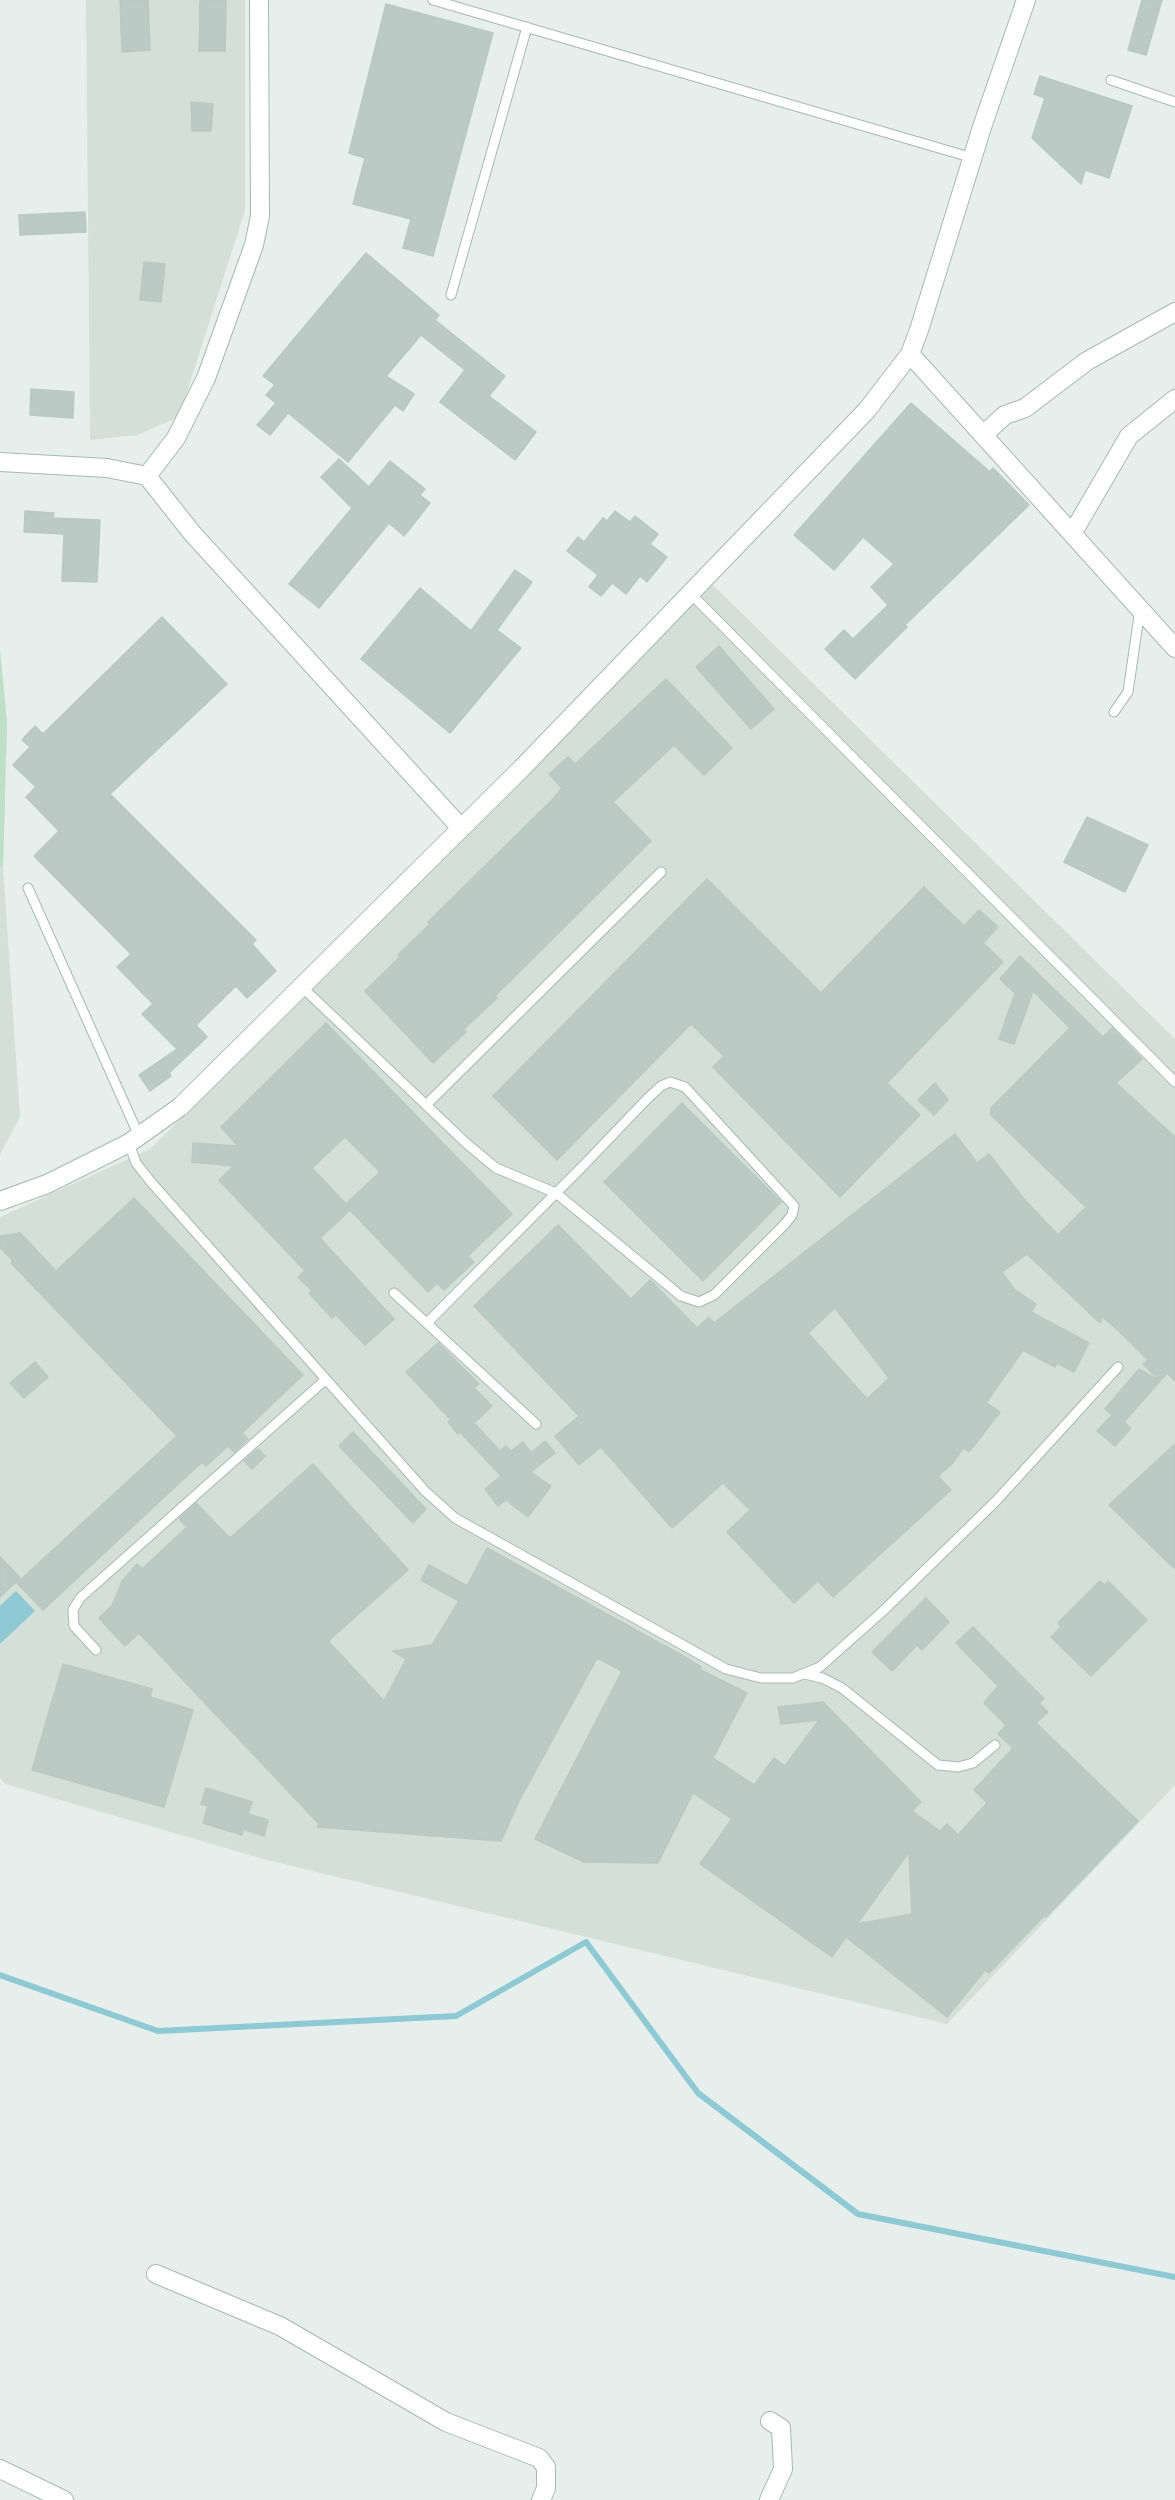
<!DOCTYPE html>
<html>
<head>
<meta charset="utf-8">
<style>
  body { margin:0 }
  canvas { display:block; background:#e6efeb }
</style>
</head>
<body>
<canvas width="1175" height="2500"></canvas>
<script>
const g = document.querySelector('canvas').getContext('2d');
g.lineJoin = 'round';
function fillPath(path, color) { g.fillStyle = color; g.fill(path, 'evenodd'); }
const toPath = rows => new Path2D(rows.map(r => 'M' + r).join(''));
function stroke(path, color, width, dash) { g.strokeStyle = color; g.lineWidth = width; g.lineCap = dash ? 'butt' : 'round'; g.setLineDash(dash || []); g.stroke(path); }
fillPath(toPath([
  [86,0,245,0,245,210,179,417,137,435,90,440],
  [712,584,1175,1039,1175,1785,947,2024,267,1860,5,1784,0,1778,0,1217,150,1149,348,955],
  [0,650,7,723,3,866,20,1117,0,1154]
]), '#d4dfda');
fillPath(toPath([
  [0,650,7,723,3,866,0,866]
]), '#bfe0c8');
fillPath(toPath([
  [16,1591,35,1611,0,1644,0,1606]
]), '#8ec9d4');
stroke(toPath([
  [0,1975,158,2031,456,2016,586,1942,698,2093,858,2214,1175,2277]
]), '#8ec9d4', 6);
const building = toPath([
  [120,0,148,0,150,50,122,52,120,0],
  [204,0,226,0,225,51,199,51,200,1,204,0],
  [1142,0,1162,0,1146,55,1128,50,1142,0],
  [386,4,493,33,433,256,403,248,411,219,353,204,365,158,349,153,386,4],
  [1040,76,1132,106,1109,178,1085,170,1081,184,1032,138,1045,98,1034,94,1040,76],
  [191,102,213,104,211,131,192,131,191,102],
  [85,212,86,232,20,235,19,215,85,212],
  [366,253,439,315,435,320,505,376,489,396,536,432,515,460,440,402,465,370,421,335,386,376,414,394,403,411,395,405,348,462,288,413,270,435,257,425,276,403,266,395,275,385,263,376,366,253],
  [144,262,165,264,161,302,140,300,144,262],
  [31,389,74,392,73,418,30,415,31,389],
  [911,403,990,472,993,468,1029,505,905,625,907,627,855,679,825,649,844,630,853,639,888,605,871,587,894,564,863,537,834,570,794,535,911,403],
  [339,459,369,487,390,461,425,489,420,495,430,503,404,536,389,523,319,608,289,584,352,508,321,477,339,459],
  [25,511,54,513,53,518,100,520,97,582,62,581,64,534,24,532,25,511],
  [615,511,630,522,635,516,658,534,650,544,667,557,647,582,640,576,626,594,612,583,601,596,589,587,598,575,567,551,578,537,584,542,603,518,607,521,615,511],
  [515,570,532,582,497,630,521,648,450,733,361,659,420,588,471,631,515,570],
  [162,617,227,684,110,794,256,940,252,944,276,971,247,998,236,986,196,1025,207,1037,169,1073,171,1076,150,1091,139,1075,177,1049,142,1014,153,1004,117,967,131,954,34,856,59,831,26,797,36,787,13,765,30,747,22,740,35,726,43,734,162,617],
  [719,646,774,709,751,729,696,667,719,646],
  [666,679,732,748,704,775,674,745,613,802,651,841,495,996,497,998,464,1029,466,1032,433,1063,365,991,400,957,398,955,430,924,428,922,553,799,562,788,549,774,568,757,575,764,666,679],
  [1087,817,1148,845,1125,892,1064,862,1087,817],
  [707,879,821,993,924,887,964,926,979,910,998,927,983,943,1003,962,887,1083,920,1115,840,1197,713,1067,724,1056,691,1024,557,1160,493,1096,707,879],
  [1020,956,1103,1037,1112,1028,1142,1059,1116,1083,1175,1137,1175,1381,1167,1373,1124,1422,1131,1428,1115,1446,1097,1431,1112,1415,1105,1409,1139,1369,1160,1381,1143,1364,1148,1360,1124,1336,1103,1317,1100,1323,1027,1254,1002,1272,1014,1289,1036,1304,1031,1312,1089,1343,1074,1372,1057,1363,1055,1367,1023,1350,986,1403,1000,1412,969,1452,963,1448,952,1464,938,1476,951,1490,833,1597,818,1581,794,1603,727,1532,750,1510,723,1483,672,1528,601,1447,579,1465,555,1436,579,1416,474,1306,558,1225,631,1299,650,1280,697,1328,709,1317,714,1323,955,1134,977,1163,989,1154,1024,1199,1058,1235,1086,1207,991,1115,991,1108,1070,1028,1033,991,1014,1044,999,1039,1015,993,1000,979,1020,956],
  [835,1308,889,1378,867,1399,808,1333,835,1308],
  [326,1023,512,1214,468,1256,474,1262,444,1290,437,1283,428,1292,350,1210,320,1238,394,1319,365,1345,336,1315,332,1318,309,1293,312,1291,298,1277,305,1271,219,1180,234,1166,192,1162,193,1143,238,1146,221,1127,326,1023],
  [345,1137,380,1172,346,1204,312,1168,345,1137],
  [935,1083,948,1100,934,1115,918,1100,935,1083],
  [682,1103,781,1202,703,1281,604,1182,682,1103],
  [134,1198,303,1375,242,1433,248,1439,234,1452,228,1446,206,1466,202,1462,43,1610,17,1583,177,1436,11,1263,13,1261,0,1247,0,1236,20,1233,56,1271,134,1198],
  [438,1343,479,1384,474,1388,492,1406,474,1423,500,1451,506,1446,511,1451,523,1442,531,1453,545,1441,555,1453,531,1472,551,1486,528,1517,506,1500,498,1506,485,1489,501,1476,460,1432,458,1434,448,1422,451,1420,406,1372,438,1343],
  [35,1362,48,1377,24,1398,10,1383,35,1362],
  [353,1432,426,1509,413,1523,339,1446,353,1432],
  [1175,1444,1175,1569,1109,1505,1175,1444],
  [258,1449,265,1456,252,1469,244,1461,258,1449],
  [313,1464,408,1570,328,1641,384,1701,406,1659,393,1651,432,1645,459,1601,421,1580,429,1565,467,1586,487,1548,685,1657,701,1667,699,1669,747,1693,713,1758,754,1785,774,1758,785,1766,819,1720,781,1724,778,1707,823,1702,921,1802,912,1811,940,1831,947,1824,958,1835,987,1803,974,1790,1013,1748,998,1734,1006,1725,984,1703,998,1686,956,1643,973,1627,1044,1699,1039,1703,1048,1712,1036,1723,1138,1821,1046,1917,1044,1916,989,1973,985,1970,947,2017,846,1937,832,1957,700,1864,732,1819,693,1793,658,1863,584,1862,535,1839,622,1671,597,1658,519,1801,501,1841,317,1827,319,1824,139,1633,125,1646,99,1618,112,1606,122,1581,137,1564,142,1569,187,1527,179,1519,196,1503,230,1538,313,1464],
  [909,1852,912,1914,857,1924,909,1852],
  [0,1557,20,1578,0,1597,0,1557],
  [1100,1581,1105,1585,1108,1581,1147,1620,1091,1676,1051,1637,1061,1627,1058,1623,1100,1581],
  [926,1598,949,1622,922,1650,917,1645,892,1671,872,1652,926,1598],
  [63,1664,152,1689,150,1697,193,1710,164,1807,32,1770,63,1664],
  [206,1788,252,1802,248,1814,268,1820,264,1836,243,1829,242,1835,203,1823,208,1806,201,1804,206,1788]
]);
fillPath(building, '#bbcac4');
stroke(building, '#b8c9c2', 1.5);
const lane = toPath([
  [433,0,973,158],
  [1111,80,1175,102],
  [451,295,527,27],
  [690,593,1175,1082],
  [1114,712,1128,692,1140,609],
  [28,888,139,1136],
  [301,986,466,1143,496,1168,556,1193,681,1296,699,1302,714,1295,785,1224,792,1215,794,1206,685,1087,670,1082,661,1086,647,1099,581,1168,556,1193,427,1323],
  [426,1105,661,872],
  [129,1143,136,1163,151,1182,425,1491,455,1518,726,1669,761,1678,793,1678,820,1667,883,1611,996,1501,1118,1367],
  [394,1293,536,1424],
  [96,1650,74,1626,73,1610,80,1598,325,1380],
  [805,1674,822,1678,842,1688,938,1765,958,1767,973,1763,995,1745]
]);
const street = toPath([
  [910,354,1175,648],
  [983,435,1005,415,1025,408,1087,361,1175,312],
  [0,462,107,468,147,476,176,438,206,378,254,245,260,216,259,0],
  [147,476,192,533,461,828],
  [1072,534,1129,436,1175,399],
  [0,1201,47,1184,129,1143,180,1107,522,768,867,410,910,354,919,330,982,127,1026,0],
  [156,2274,280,2326,446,2422,539,2458,546,2467,546,2488,541,2500],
  [0,2469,64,2500],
  [769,2500,783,2469,781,2428,770,2421]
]);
stroke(lane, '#a8b8b2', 11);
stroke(street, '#a8b8b2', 20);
stroke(lane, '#fff', 9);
stroke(street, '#fff', 18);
</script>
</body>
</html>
